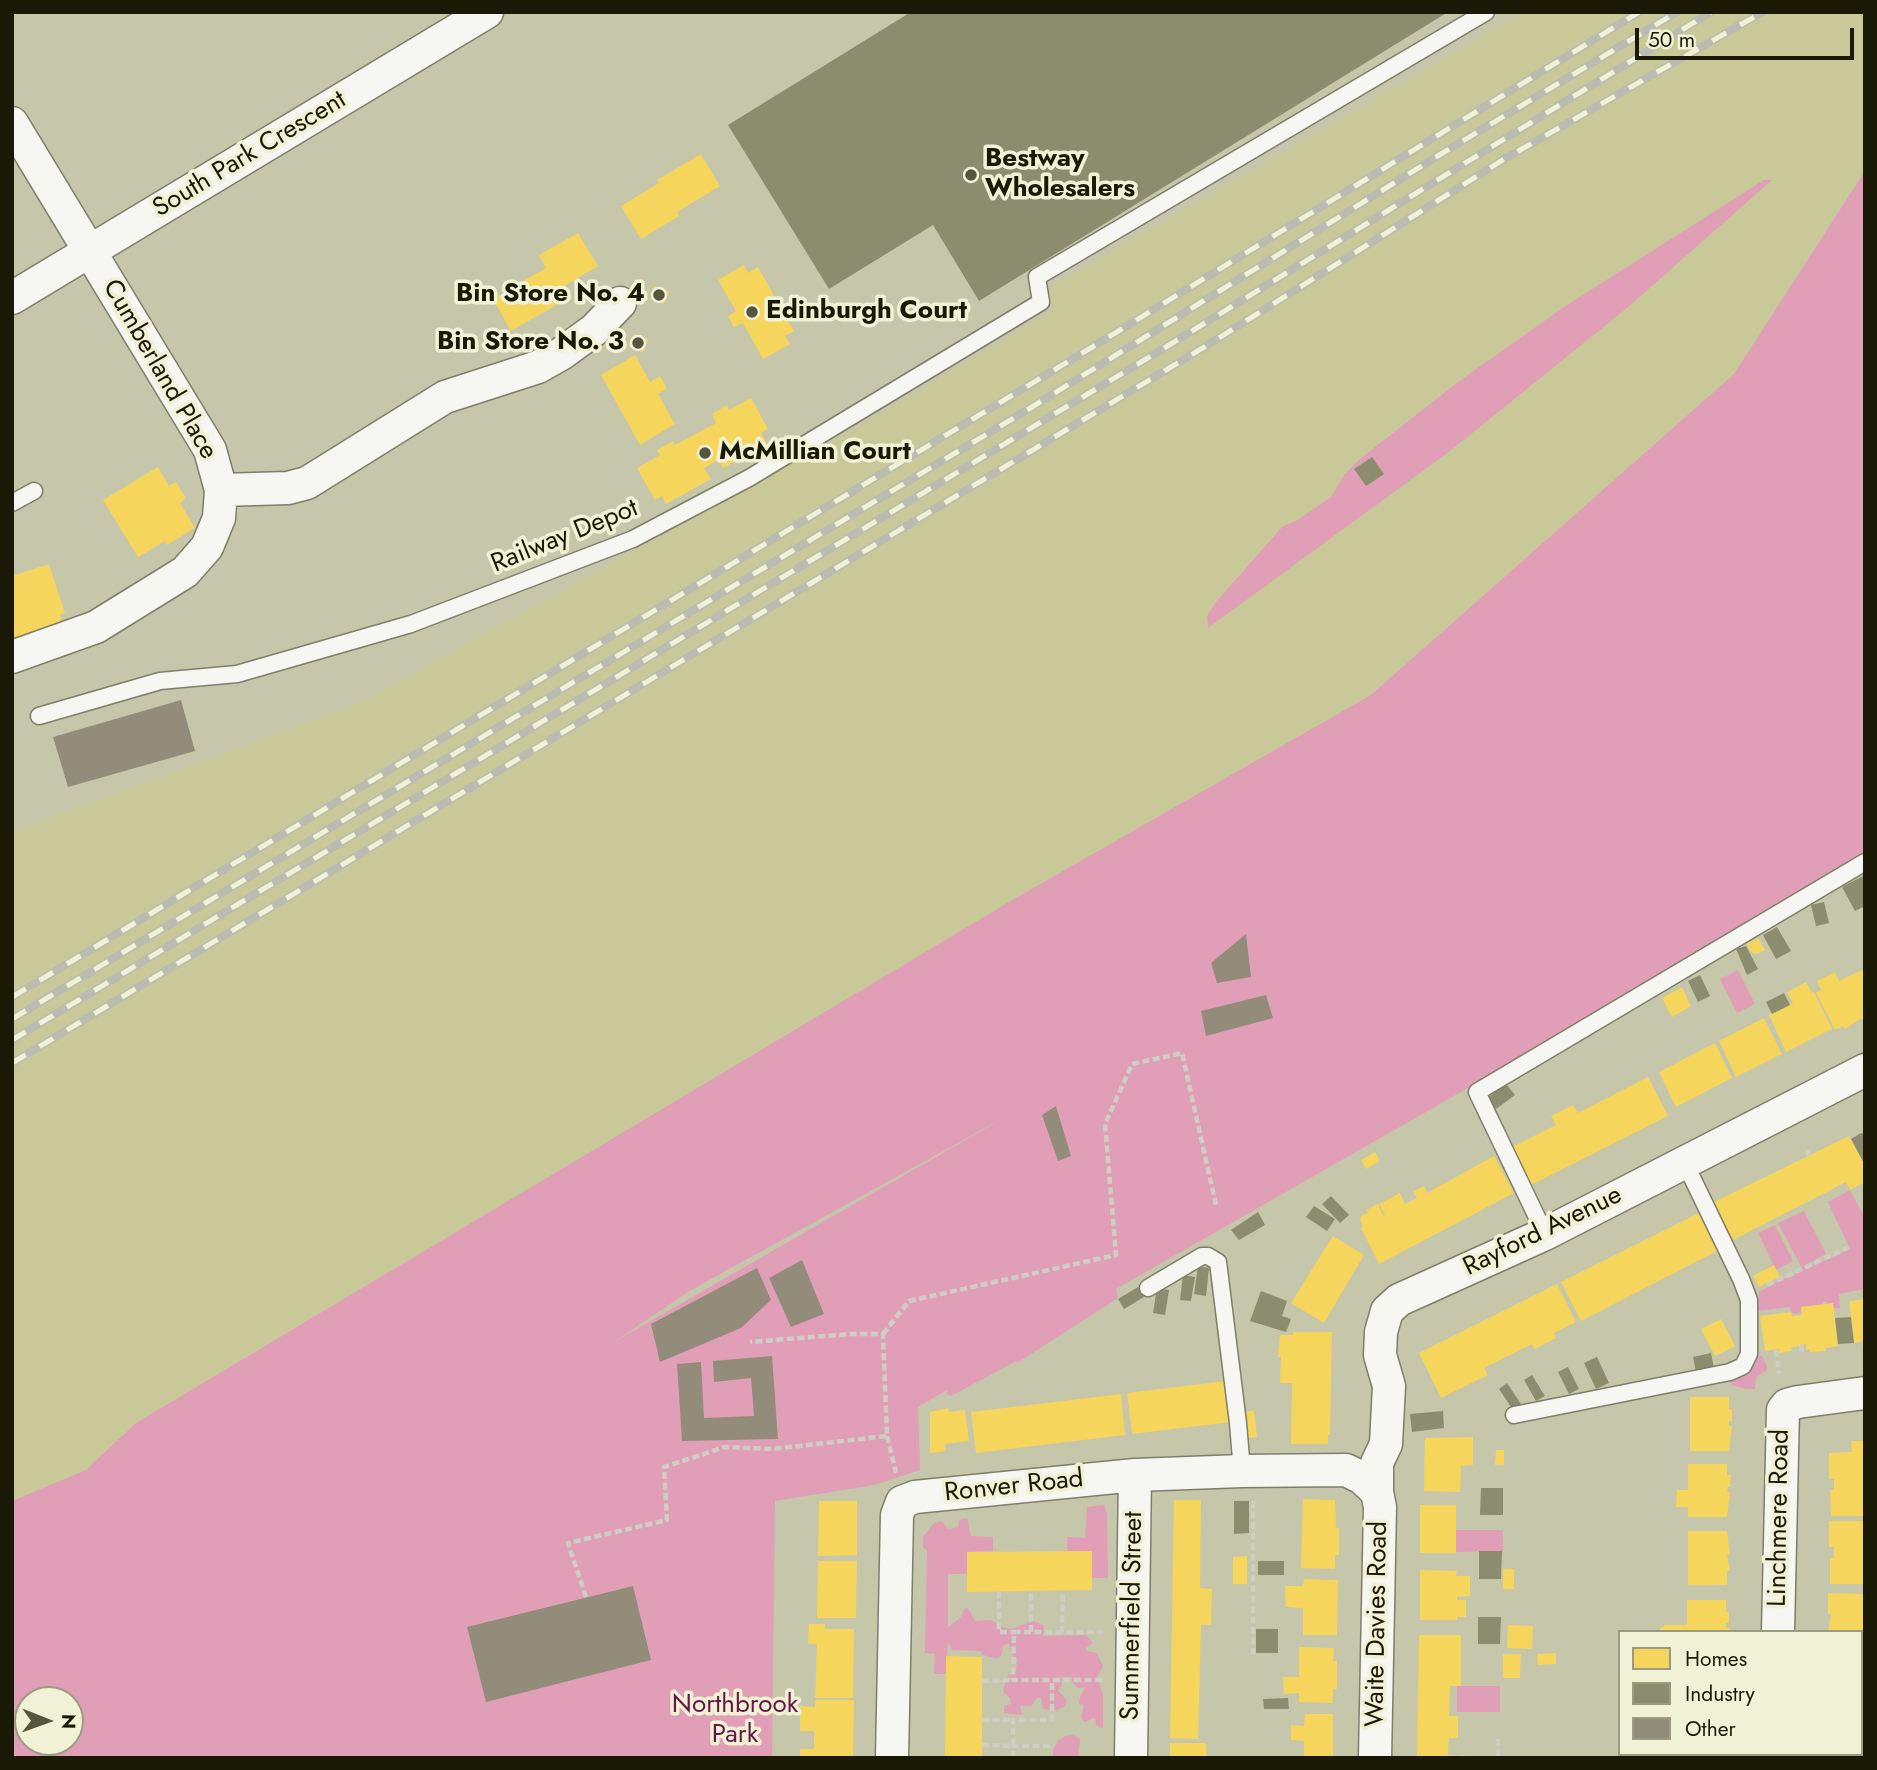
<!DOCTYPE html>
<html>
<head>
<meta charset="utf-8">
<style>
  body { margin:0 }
  #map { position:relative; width:1877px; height:1770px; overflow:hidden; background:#c6c6aa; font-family:Jost,sans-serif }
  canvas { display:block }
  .frame { position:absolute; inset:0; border:14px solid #1a1905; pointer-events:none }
  .legend { position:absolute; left:1618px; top:1630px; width:245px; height:126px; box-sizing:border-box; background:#f1f1d6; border:2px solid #9b9b82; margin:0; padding:9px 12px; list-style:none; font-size:21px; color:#1a1905 }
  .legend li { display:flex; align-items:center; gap:14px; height:35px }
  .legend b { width:35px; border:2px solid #9b9b82 }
  .north { position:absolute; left:14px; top:1686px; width:70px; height:70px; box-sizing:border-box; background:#f1f1d6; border:2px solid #9b9b82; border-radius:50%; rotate:91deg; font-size:19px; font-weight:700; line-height:28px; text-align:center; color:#1a1905 }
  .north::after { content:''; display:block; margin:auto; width:24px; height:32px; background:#56563f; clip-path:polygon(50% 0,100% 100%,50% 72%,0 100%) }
  .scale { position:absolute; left:1635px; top:28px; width:219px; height:32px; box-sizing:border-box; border:4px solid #1a1905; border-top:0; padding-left:9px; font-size:21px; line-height:24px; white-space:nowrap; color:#1a1905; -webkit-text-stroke:5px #f1f1d6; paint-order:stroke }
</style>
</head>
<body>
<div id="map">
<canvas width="1877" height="1770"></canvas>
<div class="frame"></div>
<ul class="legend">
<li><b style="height:19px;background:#f6d55c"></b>Homes</li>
<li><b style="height:19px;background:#8c8c6e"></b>Industry</li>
<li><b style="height:19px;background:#948c7b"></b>Other</li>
</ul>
<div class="north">N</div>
<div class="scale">50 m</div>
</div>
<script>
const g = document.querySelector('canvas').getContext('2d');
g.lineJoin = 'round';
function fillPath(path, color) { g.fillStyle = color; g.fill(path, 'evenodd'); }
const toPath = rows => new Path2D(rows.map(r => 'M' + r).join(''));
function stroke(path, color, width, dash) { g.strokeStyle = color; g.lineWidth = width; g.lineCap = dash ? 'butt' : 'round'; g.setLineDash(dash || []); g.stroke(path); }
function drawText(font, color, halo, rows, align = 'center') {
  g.font = font + ' Jost,sans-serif'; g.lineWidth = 7; g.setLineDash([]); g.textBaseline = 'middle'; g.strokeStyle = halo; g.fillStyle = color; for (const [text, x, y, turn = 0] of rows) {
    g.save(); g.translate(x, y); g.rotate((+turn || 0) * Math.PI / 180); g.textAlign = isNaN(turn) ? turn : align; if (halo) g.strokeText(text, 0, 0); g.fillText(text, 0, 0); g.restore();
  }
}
fillPath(toPath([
  [1518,12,1865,12,1865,171,1734,374,1371,695,1009,902,136,1423,86,1470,12,1501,12,832,360,703,876,417,1054,309,1050,288,1505,24]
]), '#c8c899');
fillPath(toPath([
  [1865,171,1865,854,1538,1048,1116,1289,1118,1298,1017,1363,1016,1361,951,1396,947,1394,947,1390,918,1407,920,1470,874,1485,775,1501,772,1758,12,1758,12,1501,86,1470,136,1423,1009,902,1371,695,1734,374],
  [1009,1115,614,1342,691,1290],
  [28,1700,70,1700,70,1742,28,1742],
  [1764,180,1772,180,1627,308,1450,451,1208,628,1207,616,1216,602,1283,526,1296,521,1331,497,1344,475,1360,459,1458,382,1567,305],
  [1738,970,1755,1004,1737,1013,1720,979],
  [1850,1190,1865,1218,1865,1289,1839,1294,1840,1308,1834,1308,1833,1304,1827,1304,1827,1302,1823,1302,1823,1305,1802,1307,1800,1312,1797,1314,1792,1313,1789,1307,1758,1311,1759,1292,1780,1280,1794,1276,1801,1266,1778,1223,1804,1211,1826,1254,1807,1264,1811,1267,1817,1262,1824,1261,1850,1249,1828,1202],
  [1775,1225,1793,1261,1776,1270,1758,1233],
  [1757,1355,1762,1356,1767,1366,1767,1370,1756,1377,1755,1389,1746,1389,1731,1385,1730,1379,1738,1377,1740,1374,1748,1375,1752,1369,1749,1361,1756,1358],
  [1104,1505,1107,1514,1108,1578,1092,1578,1092,1551,1067,1551,1067,1537,1085,1538,1087,1507],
  [967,1518,971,1536,993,1537,993,1551,967,1552,967,1574,948,1574,948,1627,961,1617,964,1609,968,1608,975,1621,991,1620,1005,1628,1012,1629,1033,1621,1044,1625,1043,1636,1086,1635,1093,1643,1086,1648,1086,1651,1097,1653,1103,1666,1097,1677,1103,1694,1103,1729,1096,1725,1095,1718,1084,1722,1081,1717,1084,1705,1079,1704,1079,1700,1085,1687,1078,1688,1073,1683,1072,1677,1061,1677,1062,1685,1058,1690,1067,1701,1065,1706,1059,1709,1054,1711,1043,1709,1041,1698,1038,1697,1031,1706,1020,1706,1022,1715,1004,1713,1004,1706,1011,1704,1010,1698,1004,1693,1003,1689,1008,1675,1016,1672,1017,1658,1013,1657,1009,1643,1003,1646,1002,1654,999,1658,995,1658,983,1655,980,1651,952,1650,948,1642,946,1674,934,1674,935,1654,925,1653,927,1551,923,1547,923,1537,934,1523,942,1521,948,1529,958,1527,959,1520],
  [1456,1530,1503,1530,1503,1551,1456,1552],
  [1457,1686,1500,1686,1500,1712,1457,1712],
  [1073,1735,1080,1739,1078,1758,1053,1758,1053,1749,1058,1741,1065,1736]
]), '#e09fb7');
fillPath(toPath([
  [701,154,720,186,677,212,679,216,641,239,621,206,659,183,657,180],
  [578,233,598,266,559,289,565,300,511,331,493,299,546,268,539,255],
  [744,265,748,273,758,267,774,295,763,301,770,313,779,307,794,331,785,336,790,344,763,359,743,323,734,327,728,316,736,311,718,280],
  [654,286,669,291,664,304,650,299],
  [634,334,648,339,643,352,629,347],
  [635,355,650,382,660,376,667,389,658,394,675,424,640,445,601,375],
  [751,398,768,429,761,433,767,444,723,468,718,460,704,468,711,479,666,504,662,496,655,500,637,468,660,455,657,450,673,441,675,445,716,423,712,414,727,405,729,410],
  [158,467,169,486,176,482,186,498,180,503,195,528,167,545,165,541,138,557,103,500],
  [49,564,65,613,60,615,63,625,12,641,12,576],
  [1758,938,1765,950,1758,954,1751,952,1746,944],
  [1864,969,1865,1023,1862,1018,1845,1029,1843,1026,1835,1030,1816,993,1821,990,1817,981,1835,972,1839,981],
  [1806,982,1812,993,1814,992,1832,1029,1786,1052,1769,1015,1793,1003,1787,992],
  [1682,987,1691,1006,1672,1017,1662,998],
  [1764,1018,1782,1054,1736,1077,1719,1041],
  [1715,1043,1732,1078,1676,1107,1659,1072],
  [1648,1077,1668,1116,1531,1185,1512,1147,1556,1125,1551,1116,1573,1105,1578,1113],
  [1849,1136,1865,1165,1865,1182,1850,1190,1846,1182,1733,1240,1714,1202],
  [1375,1152,1380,1161,1366,1169,1361,1160],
  [1494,1156,1514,1193,1379,1264,1361,1228,1363,1227,1360,1220,1361,1216,1368,1213,1366,1210,1378,1204,1383,1216,1385,1215,1379,1204,1400,1193,1405,1204,1417,1198,1413,1192,1424,1186,1427,1193],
  [1699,1213,1717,1251,1581,1321,1561,1282],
  [1333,1236,1364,1255,1324,1323,1291,1303],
  [1774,1265,1780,1277,1759,1287,1753,1276],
  [1557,1284,1576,1322,1554,1333,1556,1338,1535,1349,1532,1344,1484,1368,1488,1375,1441,1398,1419,1353],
  [1865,1299,1865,1341,1854,1343,1849,1301],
  [1833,1303,1838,1346,1825,1348,1826,1351,1810,1352,1810,1349,1806,1350,1806,1344,1791,1348,1792,1351,1779,1353,1779,1349,1765,1351,1760,1316,1791,1312,1792,1316,1802,1315,1801,1307],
  [1721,1319,1735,1346,1715,1356,1701,1329],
  [1293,1332,1332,1332,1330,1435,1328,1435,1328,1444,1291,1444,1292,1383,1280,1383,1281,1357,1278,1357,1280,1335,1293,1335],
  [1226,1381,1231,1422,1132,1434,1127,1393],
  [1121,1394,1125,1435,976,1453,971,1412],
  [1690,1397,1729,1397,1729,1409,1732,1409,1732,1421,1729,1421,1729,1426,1732,1426,1729,1451,1690,1451],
  [948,1408,949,1412,965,1410,969,1441,945,1444,946,1451,930,1453,930,1412],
  [1254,1410,1257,1437,1248,1438,1245,1412],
  [1473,1437,1473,1465,1461,1466,1460,1492,1424,1491,1425,1438],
  [1851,1441,1865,1441,1865,1516,1831,1516,1830,1490,1834,1490,1834,1479,1829,1479,1829,1453,1852,1452],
  [1496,1450,1504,1450,1504,1465,1495,1465],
  [1688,1464,1727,1464,1727,1475,1731,1475,1730,1487,1728,1487,1727,1492,1730,1492,1727,1517,1688,1517,1688,1507,1676,1507,1677,1490,1688,1490],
  [1303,1499,1335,1500,1336,1528,1339,1528,1339,1555,1335,1555,1335,1569,1301,1568],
  [1174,1500,1201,1500,1200,1588,1212,1589,1211,1625,1201,1625,1198,1739,1170,1738],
  [819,1501,857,1501,857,1555,818,1556],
  [1420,1505,1456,1505,1456,1553,1420,1553],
  [1829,1521,1865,1521,1865,1584,1830,1584,1830,1558,1834,1558,1834,1547,1829,1547],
  [1688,1531,1727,1531,1730,1555,1727,1554,1730,1571,1727,1571,1727,1585,1688,1585],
  [1092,1551,1092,1590,967,1592,967,1552],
  [1247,1556,1247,1584,1233,1584,1233,1557],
  [818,1561,857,1561,856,1618,817,1618],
  [1503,1569,1514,1569,1514,1589,1503,1589],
  [1420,1570,1457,1571,1456,1576,1470,1576,1470,1596,1457,1597,1457,1600,1466,1600,1466,1617,1457,1617,1457,1620,1420,1620],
  [1304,1579,1338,1580,1337,1635,1303,1635,1303,1608,1286,1607,1285,1586,1303,1586],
  [1828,1593,1865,1594,1865,1646,1861,1646,1861,1632,1828,1632,1831,1614,1828,1614],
  [1687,1600,1726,1600,1726,1612,1729,1612,1729,1623,1726,1623,1726,1628,1729,1628,1729,1632,1660,1632,1660,1628,1666,1625,1687,1625],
  [809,1624,825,1624,825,1629,854,1629,853,1698,815,1698,817,1644,808,1644],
  [1508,1625,1533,1626,1532,1649,1507,1648],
  [1419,1635,1461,1635,1461,1686,1450,1686,1449,1716,1458,1716,1458,1738,1449,1738,1448,1758,1417,1758],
  [1299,1647,1334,1648,1333,1661,1337,1661,1337,1689,1333,1689,1333,1703,1299,1702,1299,1693,1284,1694,1283,1677,1299,1677],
  [1861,1652,1865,1652,1865,1715,1861,1715],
  [1556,1653,1556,1664,1538,1665,1537,1654],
  [1503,1654,1521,1654,1520,1678,1503,1678],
  [946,1656,982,1657,982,1758,945,1758],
  [815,1700,854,1700,853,1758,800,1758,800,1749,814,1749,814,1731,800,1731,800,1706,815,1707],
  [1305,1714,1333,1714,1333,1758,1304,1758,1304,1741,1291,1740,1291,1725,1304,1726],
  [1861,1720,1865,1720,1865,1758,1837,1758,1836,1754,1861,1754],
  [1170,1743,1206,1743,1207,1758,1170,1758],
  [1678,1754,1720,1754,1720,1758,1678,1758]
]), '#f6d55c');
fillPath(toPath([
  [911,12,1448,12,979,301,933,225,829,289,728,125],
  [1372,457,1384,474,1366,486,1354,469],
  [1865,875,1865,906,1855,911,1842,887],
  [1824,902,1829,923,1816,926,1811,905],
  [1777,927,1791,951,1776,959,1763,935],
  [1746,946,1758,969,1747,975,1736,949],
  [1700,975,1710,996,1698,1002,1688,981],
  [1784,993,1790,1005,1772,1014,1766,1002],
  [1506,1084,1515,1095,1496,1109,1487,1098],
  [1861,1133,1865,1134,1865,1165,1851,1139],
  [1331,1196,1349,1215,1340,1223,1322,1204],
  [1314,1206,1335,1219,1327,1231,1306,1217],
  [1258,1212,1265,1225,1239,1240,1231,1230],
  [1198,1266,1209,1268,1206,1296,1194,1294],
  [1183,1275,1195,1277,1191,1301,1180,1300],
  [1138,1287,1144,1297,1124,1309,1118,1299],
  [1157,1288,1169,1290,1165,1315,1153,1313],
  [1261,1291,1287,1301,1282,1316,1291,1319,1286,1332,1250,1321],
  [1851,1317,1854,1343,1838,1344,1835,1318],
  [1711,1353,1714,1368,1696,1372,1693,1357],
  [1597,1357,1609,1383,1596,1389,1584,1363],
  [1568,1367,1579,1389,1569,1394,1558,1372],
  [1532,1375,1545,1396,1536,1401,1524,1380],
  [1507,1383,1521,1404,1513,1410,1499,1389],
  [1443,1411,1444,1428,1412,1432,1410,1414],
  [1481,1488,1503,1488,1503,1515,1480,1515],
  [1234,1501,1249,1501,1249,1533,1234,1534],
  [1479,1551,1502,1551,1501,1579,1479,1579],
  [1258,1561,1284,1561,1284,1575,1258,1575],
  [1478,1617,1501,1617,1500,1644,1478,1644],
  [1256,1629,1278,1629,1278,1653,1256,1653],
  [1288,1698,1289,1709,1264,1709,1263,1699]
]), '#8c8c6e');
fillPath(toPath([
  [181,700,195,751,68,787,53,737],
  [1246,934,1251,977,1217,983,1211,963],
  [1266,995,1273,1018,1206,1036,1201,1011],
  [1056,1106,1071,1156,1058,1161,1042,1115],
  [802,1260,824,1314,791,1327,769,1278],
  [757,1268,771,1300,741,1328,660,1362,651,1324],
  [772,1356,778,1439,682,1441,677,1364,701,1362,704,1418,754,1416,751,1378,714,1382,713,1361],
  [633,1586,651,1660,486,1702,467,1627]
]), '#948c7b');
const service = toPath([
  [12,503,34,491],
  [39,716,160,681,237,674,411,624,633,539,749,478,1041,302,1037,277,1486,12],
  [1545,1234,1477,1092,1865,862],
  [1148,1288,1202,1256,1208,1256,1218,1262,1238,1423,1242,1471],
  [1514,1415,1730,1372,1743,1366,1749,1354,1749,1300,1741,1279,1684,1161]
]);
const minor = toPath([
  [12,123,210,450,221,490,219,518,207,547,185,572,96,627,12,657],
  [12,298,487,12],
  [221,490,288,488,307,483,445,397,538,367,561,354,594,330,620,303],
  [1778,1632,1783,1410,1787,1405,1798,1402,1865,1393],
  [892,1758,897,1515,902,1502,915,1497,1135,1475,1242,1471,1346,1470,1362,1478,1377,1492],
  [1131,1758,1135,1475],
  [1375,1758,1380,1507,1377,1492,1377,1463,1386,1444,1389,1386,1380,1355,1381,1332,1387,1311,1399,1300,1545,1234,1865,1070],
  [1776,1758,1776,1754]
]);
stroke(service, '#7f7e69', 19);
stroke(minor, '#7f7e69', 35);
stroke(toPath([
  [1808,1150,1808,1156],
  [1767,1285,1847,1248],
  [883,1334,909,1301,1116,1255,1105,1124,1132,1064,1182,1053,1216,1205],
  [1863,1341,1865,1347],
  [1801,1345,1802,1352],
  [1776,1350,1779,1374],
  [887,1436,896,1473],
  [1253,1501,1253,1657],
  [999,1591,999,1632,1014,1632],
  [586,1597,568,1543,667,1520,664,1467,725,1447,773,1449,887,1436,883,1334,851,1334,750,1342],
  [1031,1632,1031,1591],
  [1062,1633,1063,1591],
  [1102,1680,1013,1680,1014,1632,1103,1632],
  [982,1681,1013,1680],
  [982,1720,1013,1720],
  [1498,1739,1498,1758],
  [982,1745,1013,1746,1013,1720,1052,1720,1052,1680],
  [1448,1757,1478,1758],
  [1013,1758,1013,1746,1051,1746]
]), '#cecec5', 4.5, [7, 3.5]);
stroke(service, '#f6f6f2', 16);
stroke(minor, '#f6f6f2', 32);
const rail = toPath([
  [12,997,1094,346,1639,12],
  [12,1019,1032,407,1441,154,1677,12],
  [12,1040,1161,350,1711,12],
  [12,1063,1206,346,1506,158,1763,12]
]);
stroke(rail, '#bbbbb2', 8);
stroke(rail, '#f1f1d6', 5, [16]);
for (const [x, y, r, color] of [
  [971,175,7,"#56563f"],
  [659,295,7,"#56563f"],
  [752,312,7,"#56563f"],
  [638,343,7,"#56563f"],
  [705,453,7,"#56563f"]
]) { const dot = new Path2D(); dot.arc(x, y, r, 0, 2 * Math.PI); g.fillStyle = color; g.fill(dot); stroke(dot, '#f1f1d6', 2.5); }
drawText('26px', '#1a1905', '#f1f1d6', [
  ["South Park Crescent",250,155,-31],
  ["Cumberland Place",159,370,60],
  ["Railway Depot",565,537,-22],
  ["Rayford Avenue",1543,1232,-26],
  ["Ronver Road",1014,1487,-6],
  ["Linchmere Road",1780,1518,-89],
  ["Summerfield Street",1133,1616,-89],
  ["Waite Davies Road",1378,1624,-89]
]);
drawText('bold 26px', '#1a1905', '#f1f1d6', [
  ["Bestway",985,160],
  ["Wholesalers",985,190],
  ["Bin Store No. 4",645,295,"right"],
  ["Edinburgh Court",766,312],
  ["Bin Store No. 3",624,343,"right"],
  ["McMillian Court",719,453]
], 'left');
drawText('26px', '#631846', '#f1f1d6', [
  ["Northbrook",735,1706],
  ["Park",735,1736]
]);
</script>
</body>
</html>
